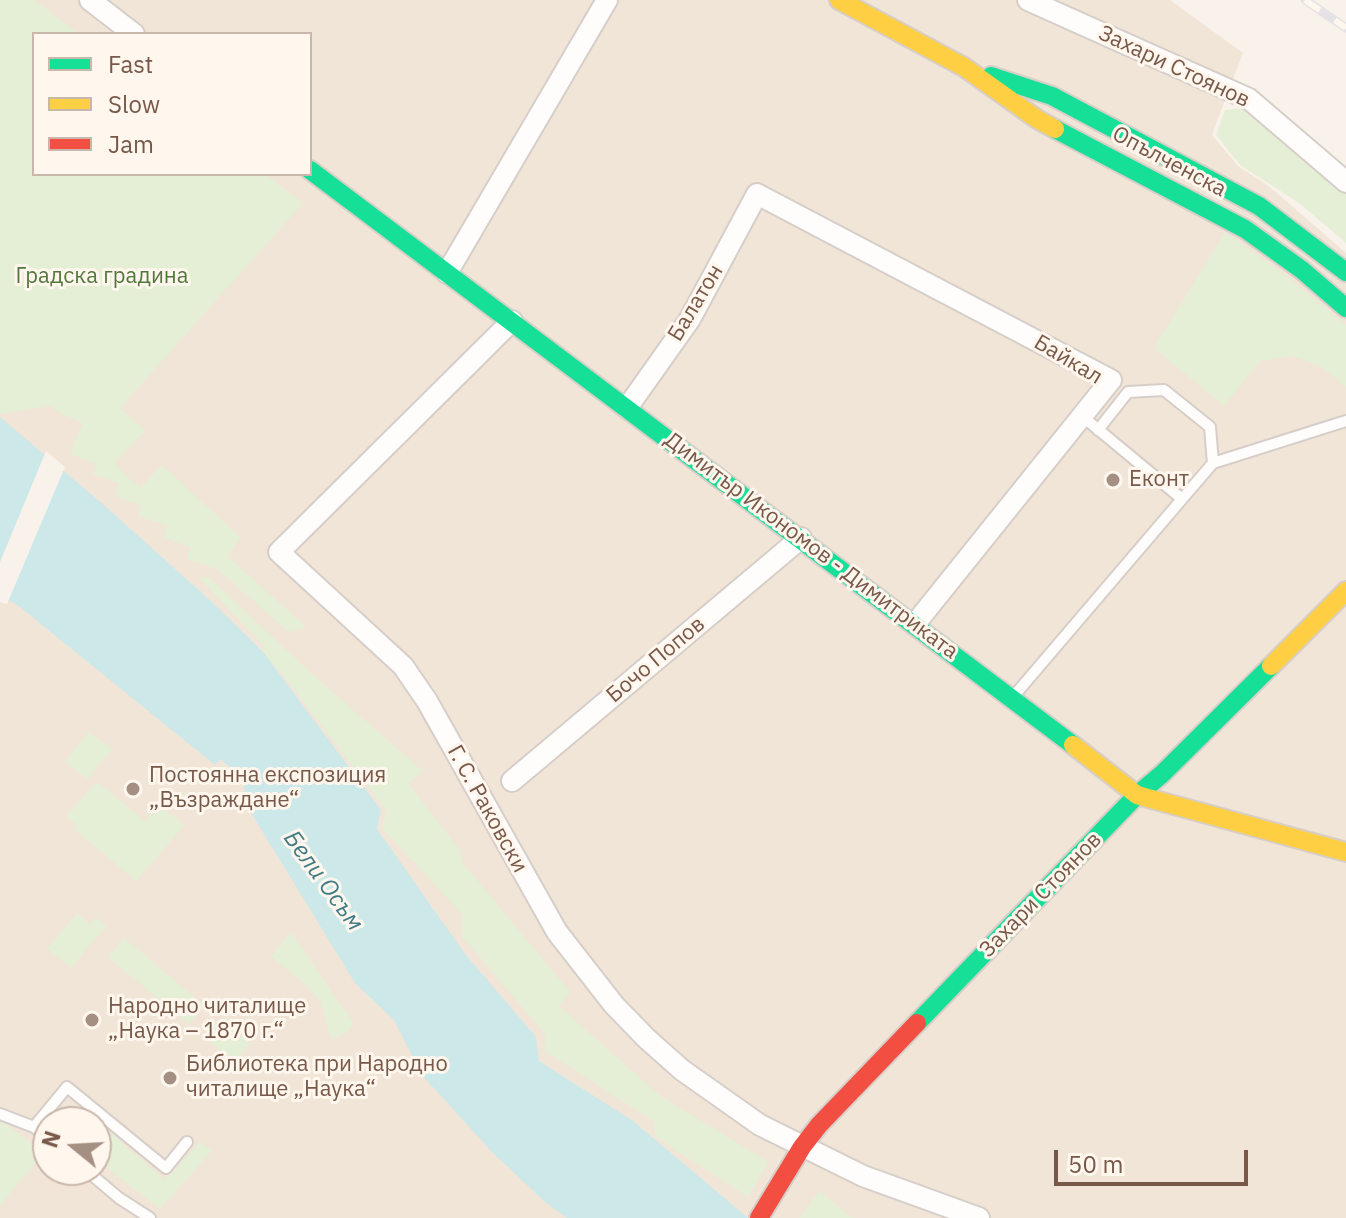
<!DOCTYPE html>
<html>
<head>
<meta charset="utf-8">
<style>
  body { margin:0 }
  #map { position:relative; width:1346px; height:1218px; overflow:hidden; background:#f8f2eb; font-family:"IBM Plex Sans",sans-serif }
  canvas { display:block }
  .legend { position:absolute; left:32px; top:32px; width:280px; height:144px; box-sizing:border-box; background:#fff7ed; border:2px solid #c9b7ab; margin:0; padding:10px 14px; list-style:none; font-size:24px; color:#785849 }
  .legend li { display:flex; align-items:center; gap:16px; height:40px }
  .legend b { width:40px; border:2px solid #c9b7ab }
  .north { position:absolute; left:32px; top:1106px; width:80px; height:80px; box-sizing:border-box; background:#fff7ed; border:2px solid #c9b7ab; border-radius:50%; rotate:288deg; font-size:22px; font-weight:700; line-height:32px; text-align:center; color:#785849 }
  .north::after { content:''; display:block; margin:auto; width:28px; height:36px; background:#a58e82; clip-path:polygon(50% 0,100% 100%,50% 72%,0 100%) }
  .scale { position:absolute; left:1054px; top:1150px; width:194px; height:36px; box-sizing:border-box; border:4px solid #785849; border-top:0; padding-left:10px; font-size:24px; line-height:28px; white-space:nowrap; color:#785849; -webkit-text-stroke:6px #fff7ed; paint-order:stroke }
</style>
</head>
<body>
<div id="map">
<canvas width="1346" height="1218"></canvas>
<ul class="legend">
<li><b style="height:10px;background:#16e098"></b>Fast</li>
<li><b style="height:10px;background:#ffcf43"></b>Slow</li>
<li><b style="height:10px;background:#f24e42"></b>Jam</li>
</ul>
<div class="north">N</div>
<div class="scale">50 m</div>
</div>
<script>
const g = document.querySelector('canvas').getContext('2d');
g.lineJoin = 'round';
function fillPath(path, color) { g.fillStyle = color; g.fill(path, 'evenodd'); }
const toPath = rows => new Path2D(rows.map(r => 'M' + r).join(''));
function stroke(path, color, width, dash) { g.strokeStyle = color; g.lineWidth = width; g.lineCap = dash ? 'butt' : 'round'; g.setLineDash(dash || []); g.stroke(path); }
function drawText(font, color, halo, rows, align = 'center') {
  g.font = font + ' "IBM Plex Sans",sans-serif'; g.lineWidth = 6; g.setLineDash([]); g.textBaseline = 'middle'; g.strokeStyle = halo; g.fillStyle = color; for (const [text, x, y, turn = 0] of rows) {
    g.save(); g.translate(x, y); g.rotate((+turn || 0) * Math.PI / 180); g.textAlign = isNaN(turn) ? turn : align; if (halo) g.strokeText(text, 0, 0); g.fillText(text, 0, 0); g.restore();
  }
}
fillPath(toPath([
  [0,0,1170,0,1243,53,1212,135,1238,166,1270,187,1346,253,1346,1218,0,1218],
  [34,34,310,34,310,174,34,174],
  [48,1122,96,1122,96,1170,48,1170]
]), '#f1e5d8');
fillPath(toPath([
  [0,0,34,0,79,34,34,34,34,174,265,174,303,203,120,408,145,431,114,464,140,488,162,465,241,538,227,556,306,627,289,632,217,569,187,559,190,547,163,537,167,526,138,516,141,505,115,496,119,483,93,474,96,464,70,454,83,423,61,414,51,406,0,414],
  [1247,108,1346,189,1346,243,1299,203,1240,165,1216,135,1225,110],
  [1225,232,1288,277,1346,325,1346,387,1320,366,1293,356,1260,361,1224,406,1154,348],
  [209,577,314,676,423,771,408,783,461,852,461,861,570,992,559,1006,659,1095,768,1162,748,1197,656,1137,653,1121,545,1051,545,1034,462,936,462,914,382,828,387,811,279,670,263,652,263,645,199,578],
  [89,732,112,749,87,779,65,761],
  [97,782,145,821,160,806,185,825,136,881,74,829,77,825,66,816],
  [77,913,90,924,96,917,107,926,95,940,93,938,94,940,71,968,47,949],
  [292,934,353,1022,349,1031,334,1039,330,1036,321,1002,308,987,271,956,288,935],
  [124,938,204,1005,189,1024,108,957],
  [220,1018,250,1044,235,1062,205,1037],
  [80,1113,91,1116,165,1180,200,1142,212,1151,160,1209,96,1159,96,1122,72,1122],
  [0,1119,43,1153,0,1206],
  [819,1191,853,1218,800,1218]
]), '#e5efd6');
fillPath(toPath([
  [0,417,106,507,213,603,263,652,381,810,377,829,465,954,536,1037,539,1061,633,1121,748,1218,567,1218,544,1201,492,1152,422,1075,394,1020,355,983,245,803,244,779,220,759,215,765,15,603,0,598]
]), '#cce8e9');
fillPath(toPath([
  [46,451,65,467,7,604,0,602,0,562]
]), '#f8f2eb');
const lane = toPath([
  [1098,430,1128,392,1164,390,1210,427,1213,463],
  [1182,499,1213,463,1346,421],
  [1013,697,1182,499,1082,416],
  [0,1114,34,1127,48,1138],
  [34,1127,67,1087,166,1168,187,1142],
  [86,1170,119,1198,150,1218]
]);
const street = toPath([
  [90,0,134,34],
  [1028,0,1249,99,1346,182],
  [447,273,607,0],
  [512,321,279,552,403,666,427,701,557,932,614,1005,646,1038,682,1070,760,1125,863,1176,979,1218],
  [627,408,690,319,757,194,1111,380,915,624],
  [512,781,801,538]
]);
const fast = toPath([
  [991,76,1052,96,1259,206,1346,272],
  [1055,129,1245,229,1302,270,1346,308],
  [310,170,1073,745],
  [917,1023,1137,795,1162,774,1271,666]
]);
const slow = toPath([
  [839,0,964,67,1037,119,1055,129],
  [1271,666,1346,591],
  [1073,745,1137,795,1346,852]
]);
const jam = toPath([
  [759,1218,802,1147,819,1125,917,1023]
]);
stroke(lane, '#d6cec8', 14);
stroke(street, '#d6cec8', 24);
stroke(fast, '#d7cec8', 22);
stroke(slow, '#d7cec8', 22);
stroke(jam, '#d7cec8', 22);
stroke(lane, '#fefdfc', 10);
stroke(street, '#fefdfc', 20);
stroke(fast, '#16e098', 18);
stroke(slow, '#ffcf43', 18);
stroke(jam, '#f24e42', 18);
const rail = toPath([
  [1305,0,1346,28]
]);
stroke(rail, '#e5e2e5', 9);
stroke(rail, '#fff7ed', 6, [18]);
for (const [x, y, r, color] of [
  [1113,480,8,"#a58e82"],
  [133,789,8,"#a58e82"],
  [92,1020,8,"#a58e82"],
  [170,1078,8,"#a58e82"]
]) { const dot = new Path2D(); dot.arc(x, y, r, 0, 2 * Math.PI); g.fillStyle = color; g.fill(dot); stroke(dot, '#fff7ed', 3); }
drawText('22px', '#785849', '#fff7ed', [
  ["Захари Стоянов",1174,67,25],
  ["Опълченска",1169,162,28],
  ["Балатон",696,303,-59],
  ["Байкал",1068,360,31],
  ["Димитър Икономов - Димитриката",811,546,37],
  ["Бочо Попов",656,660,-40],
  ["Г. С. Раковски",487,809,61],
  ["Захари Стоянов",1041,895,-46]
]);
drawText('22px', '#52783e', '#fff7ed', [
  ["Градска градина",102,277]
]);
drawText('22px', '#785849', '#fff7ed', [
  ["Еконт",1129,480],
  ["Постоянна експозиция",149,776],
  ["„Възраждане“",149,801],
  ["Народно читалище",108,1007],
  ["„Наука – 1870 г.“",108,1032],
  ["Библиотека при Народно",186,1065],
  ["читалище „Наука“",186,1090]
], 'left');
drawText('italic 24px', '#3f7b85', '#fff7ed', [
  ["Бели Осъм",323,881,54]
]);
</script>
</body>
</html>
